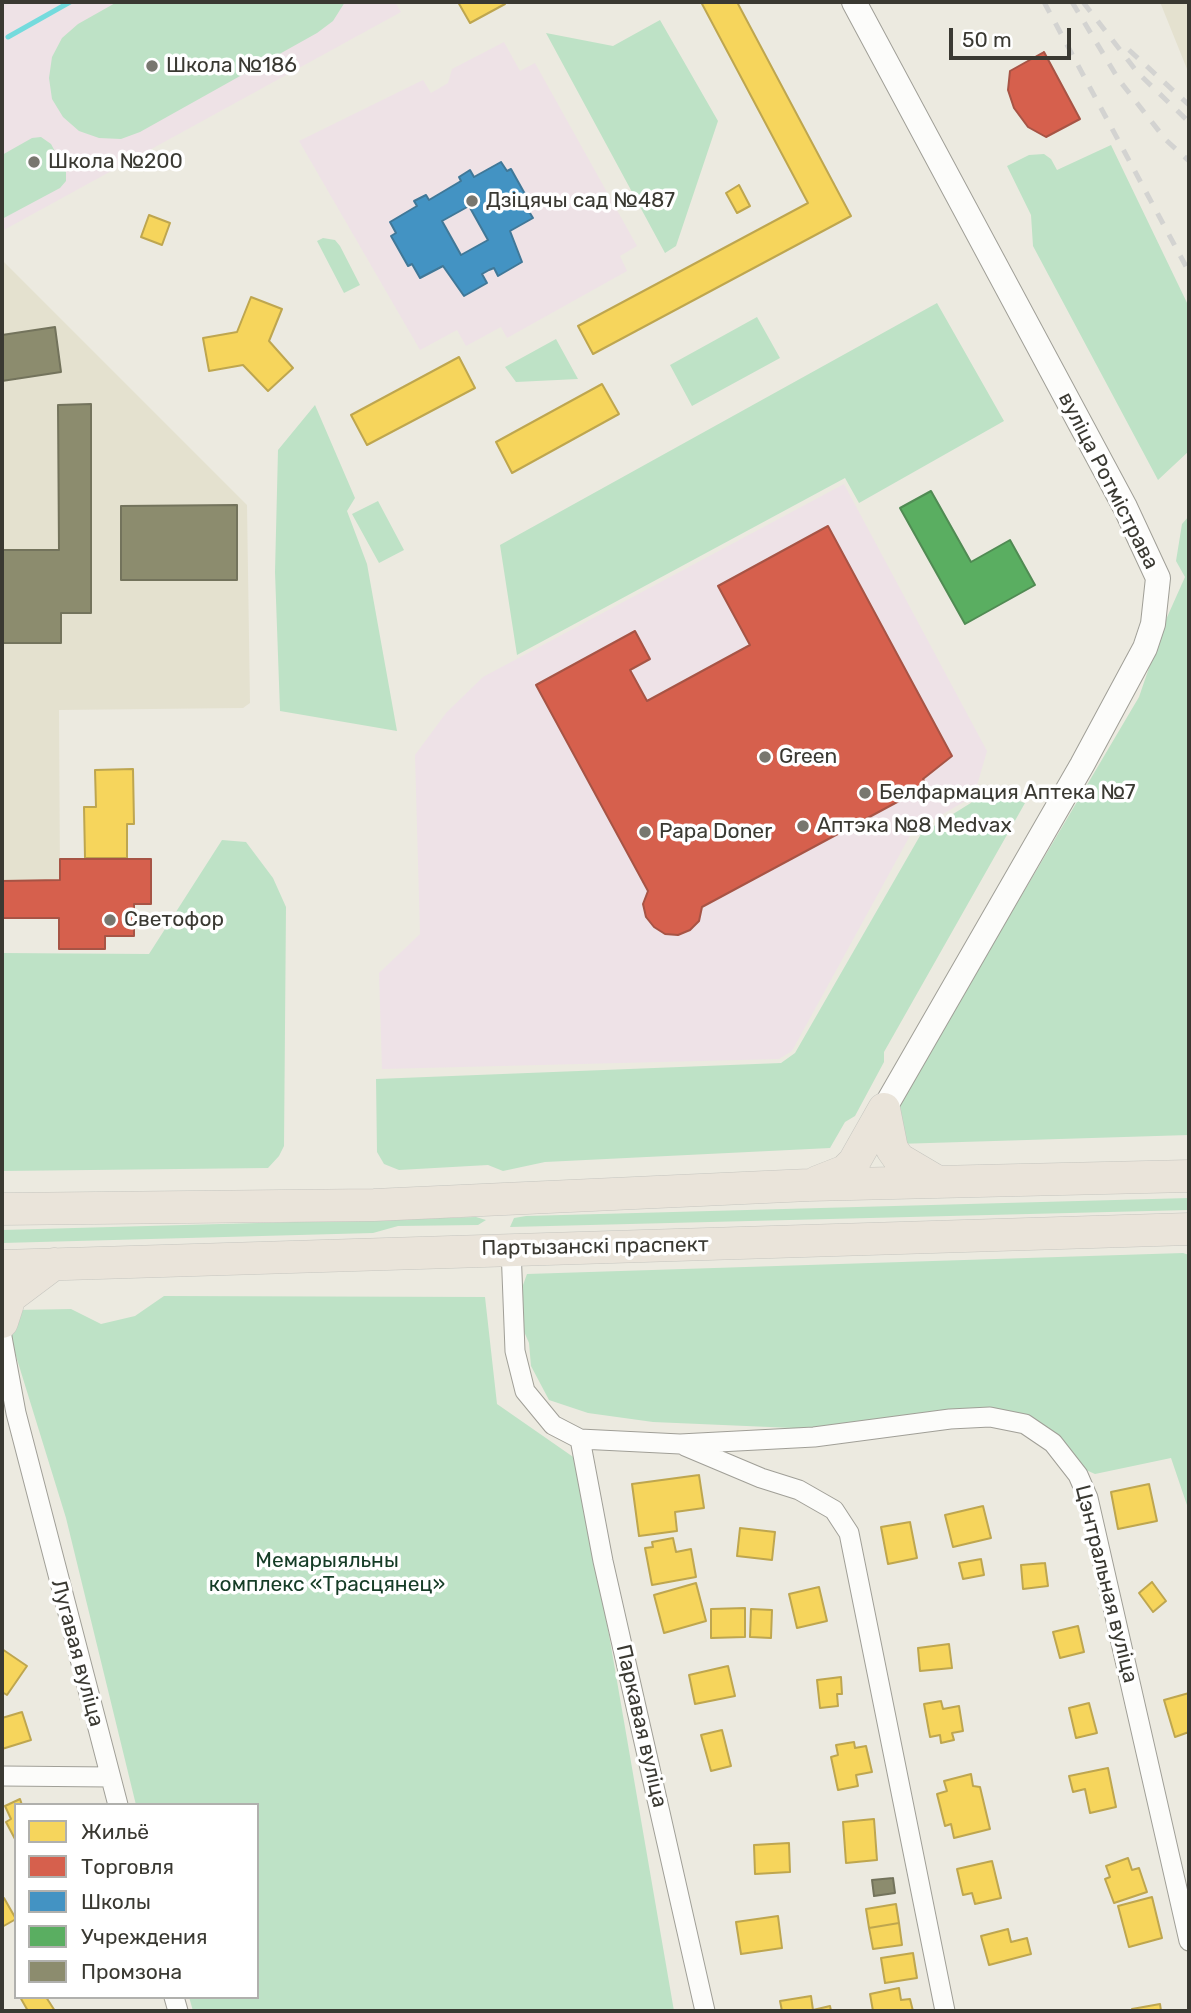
<!DOCTYPE html>
<html>
<head>
<meta charset="utf-8">
<style>
  body { margin:0 }
  #map { position:relative; width:1191px; height:2013px; overflow:hidden; background:#eceae0; font-family:Rubik,sans-serif }
  canvas { display:block }
  .frame { position:absolute; inset:0; border:4px solid #3a3932; pointer-events:none }
  .legend { position:absolute; left:14px; top:1803px; width:245px; height:196px; box-sizing:border-box; background:#fff; border:2px solid #b0b0ad; margin:0; padding:9px 12px; list-style:none; font-size:21px; color:#3a3932 }
  .legend li { display:flex; align-items:center; gap:14px; height:35px }
  .legend b { width:35px; border:2px solid #b0b0ad }
  .scale { position:absolute; left:949px; top:28px; width:122px; height:32px; box-sizing:border-box; border:4px solid #3a3932; border-top:0; padding-left:9px; font-size:21px; line-height:24px; white-space:nowrap; color:#3a3932; -webkit-text-stroke:5px #fff; paint-order:stroke }
</style>
</head>
<body>
<div id="map">
<canvas width="1191" height="2013"></canvas>
<div class="frame"></div>
<ul class="legend">
<li><b style="height:19px;background:#f6d55c"></b>Жильё</li>
<li><b style="height:19px;background:#d6604d"></b>Торговля</li>
<li><b style="height:19px;background:#4393c3"></b>Школы</li>
<li><b style="height:19px;background:#5aae61"></b>Учреждения</li>
<li><b style="height:19px;background:#8c8c6e"></b>Промзона</li>
</ul>
<div class="scale">50 m</div>
</div>
<script>
const g = document.querySelector('canvas').getContext('2d');
g.lineJoin = 'round';
function fillPath(path, color) { g.fillStyle = color; g.fill(path, 'evenodd'); }
const toPath = rows => new Path2D(rows.map(r => 'M' + r).join(''));
function stroke(path, color, width, dash) { g.strokeStyle = color; g.lineWidth = width; g.lineCap = dash ? 'butt' : 'round'; g.setLineDash(dash || []); g.stroke(path); }
function drawText(font, color, halo, rows, align = 'center') {
  g.font = font + ' Rubik,sans-serif'; g.lineWidth = 7; g.setLineDash([]); g.textBaseline = 'middle'; g.strokeStyle = halo; g.fillStyle = color; for (const [text, x, y, turn = 0] of rows) {
    g.save(); g.translate(x, y); g.rotate((+turn || 0) * Math.PI / 180); g.textAlign = isNaN(turn) ? turn : align; if (halo) g.strokeText(text, 0, 0); g.fillText(text, 0, 0); g.restore();
  }
}
fillPath(toPath([
  [844,484,987,751,974,796,912,832,792,1051,779,1059,382,1069,379,973,420,934,415,755,446,713,483,677]
]), '#eee2e7');
fillPath(toPath([
  [1160,2,1189,2,1189,73,1187,69],
  [2,260,247,505,250,703,243,708,59,710,60,880,2,880]
]), '#e4e1cf');
fillPath(toPath([
  [2,2,395,2,401,12,2,231],
  [504,42,520,71,535,63,637,246,620,256,627,271,507,338,501,327,466,346,457,330,420,350,299,141,423,80,431,93,448,83,452,69]
]), '#eee2e6');
fillPath(toPath([
  [117,2,345,2,333,21,317,33,140,132,121,139,99,138,79,131,63,117,52,99,49,78,52,57,62,38,78,24],
  [660,20,718,121,676,246,665,253,546,33,613,46],
  [41,137,51,144,66,172,66,181,60,188,2,219,2,155,32,138],
  [1111,145,1189,307,1189,451,1158,480,1033,246,1031,215,1007,166,1029,155,1044,154,1051,159,1057,170],
  [323,238,335,240,340,246,360,285,344,293,317,241],
  [937,303,1004,421,859,503,845,478,517,655,500,545],
  [757,317,780,358,692,406,670,365],
  [556,339,578,379,516,382,505,367],
  [315,405,355,498,347,511,367,564,397,731,280,711,275,572,278,450],
  [378,501,404,550,379,563,352,514],
  [1189,516,1189,1135,897,1144,897,1106,1139,697,1164,624,1185,577,1176,561,1182,524],
  [990,791,1025,803,884,1052,884,1062,855,1116,845,1122,830,1148,545,1162,503,1171,488,1165,399,1170,384,1164,377,1152,376,1079,781,1063,795,1053,921,834],
  [222,840,246,842,273,878,286,907,284,1146,279,1156,268,1168,2,1171,2,953,149,954],
  [1189,1198,1189,1210,510,1227,514,1218,526,1216],
  [476,1217,486,1220,478,1225,398,1226,373,1233,2,1243,2,1230],
  [1183,1253,1189,1255,1189,1511,1171,1458,1095,1474,1086,1470,1041,1423,1021,1415,816,1429,653,1422,588,1413,549,1400,531,1366,529,1343,522,1327,523,1285,527,1274],
  [164,1296,485,1297,497,1404,579,1461,674,2011,193,2011,189,1997,257,1997,257,1805,136,1805,66,1518,12,1343,9,1321,14,1310,71,1309,101,1324,135,1316]
]), '#bee2c6');
const homes = toPath([
  [458,2,504,2,505,4,470,23,458,2],
  [701,2,737,2,851,216,593,354,578,326,808,203,701,2],
  [739,185,750,206,737,213,726,193,739,185],
  [149,215,170,223,162,245,141,237,149,215],
  [251,297,282,309,269,341,293,368,268,391,243,365,209,371,203,338,237,332,251,297],
  [459,357,475,388,367,445,351,415,459,357],
  [602,384,619,414,512,473,496,442,602,384],
  [133,769,134,824,127,824,127,858,85,858,84,807,96,807,95,770,133,769],
  [699,1475,704,1508,675,1512,677,1531,639,1536,632,1484,699,1475],
  [1149,1484,1157,1521,1118,1529,1111,1492,1149,1484],
  [983,1506,991,1538,953,1547,945,1515,983,1506],
  [910,1522,917,1558,888,1564,881,1527,910,1522],
  [740,1528,775,1532,772,1560,737,1556,740,1528],
  [673,1538,676,1552,691,1549,696,1577,652,1585,645,1548,653,1547,652,1542,673,1538],
  [981,1559,984,1575,963,1579,959,1563,981,1559],
  [1045,1563,1048,1586,1023,1589,1021,1565,1045,1563],
  [1152,1582,1166,1601,1153,1612,1139,1593,1152,1582],
  [696,1583,706,1621,664,1633,654,1595,696,1583],
  [819,1587,827,1621,797,1628,789,1594,819,1587],
  [745,1608,745,1637,711,1638,711,1609,745,1608],
  [751,1609,772,1610,771,1638,750,1637,751,1609],
  [1078,1626,1084,1652,1060,1658,1053,1632,1078,1626],
  [949,1644,952,1668,920,1671,918,1648,949,1644],
  [2,1649,27,1666,7,1695,2,1692,2,1649],
  [728,1666,735,1696,695,1704,689,1675,728,1666],
  [841,1677,842,1694,837,1694,838,1706,820,1708,817,1680,841,1677],
  [1189,1693,1189,1732,1175,1737,1164,1700,1189,1693],
  [941,1701,943,1709,959,1706,963,1731,952,1733,954,1740,941,1743,940,1735,930,1737,924,1704,941,1701],
  [1089,1703,1097,1733,1076,1738,1069,1708,1089,1703],
  [22,1712,31,1740,2,1749,2,1718,22,1712],
  [722,1730,731,1766,711,1771,701,1735,722,1730],
  [854,1742,855,1748,866,1746,872,1772,856,1775,858,1786,838,1790,831,1757,838,1755,836,1745,854,1742],
  [1108,1768,1116,1807,1090,1813,1085,1789,1073,1792,1069,1776,1108,1768],
  [971,1774,973,1786,980,1787,990,1829,954,1838,951,1824,945,1826,937,1794,947,1791,944,1781,971,1774],
  [20,1799,22,1805,16,1805,16,1841,6,1822,11,1819,5,1806,20,1799],
  [874,1819,877,1860,846,1863,843,1822,874,1819],
  [789,1843,790,1872,755,1874,754,1845,789,1843],
  [1128,1858,1132,1870,1139,1868,1147,1892,1114,1903,1105,1879,1110,1877,1106,1866,1128,1858],
  [992,1861,1001,1898,975,1904,972,1893,963,1895,957,1869,992,1861],
  [1152,1897,1162,1938,1129,1947,1118,1906,1152,1897],
  [4,1898,16,1919,2,1927,2,1899,4,1898],
  [896,1904,899,1923,869,1928,866,1909,896,1904],
  [778,1916,782,1948,741,1954,736,1922,778,1916],
  [899,1923,902,1945,873,1949,869,1928,899,1923],
  [1008,1929,1011,1942,1027,1938,1031,1954,989,1965,981,1936,1008,1929],
  [913,1953,917,1978,885,1983,881,1958,913,1953],
  [899,1988,901,2000,910,1999,913,2011,873,2011,870,1994,899,1988],
  [811,1996,813,2010,830,2006,831,2011,782,2011,780,2001,811,1996],
  [20,1997,46,1997,55,2011,28,2011,20,1997],
  [1160,2004,1161,2011,1132,2011,1132,2009,1160,2004]
]);
fillPath(homes, '#f6d55c');
stroke(homes, '#bea64f', 2);
const shops = toPath([
  [1044,52,1080,119,1046,137,1028,127,1014,108,1008,90,1010,71,1044,52],
  [828,526,952,756,923,779,927,786,702,907,699,921,690,930,678,935,665,934,654,927,646,917,643,904,648,891,536,685,635,631,650,659,630,670,647,701,750,645,718,586,828,526],
  [60,859,151,859,151,904,134,904,134,936,105,936,105,949,59,949,59,918,2,918,2,881,60,880,60,859]
]);
fillPath(shops, '#d6604d');
stroke(shops, '#a75445', 2);
const schools = toPath([
  [501,162,507,171,511,169,530,203,525,205,533,218,510,231,522,262,498,276,494,268,489,270,482,274,487,283,464,296,443,266,420,278,412,264,408,266,391,236,396,233,390,222,417,206,414,201,426,195,429,200,461,181,459,177,470,170,474,177,501,162],
  [469,206,488,240,461,255,442,221,469,206]
]);
fillPath(schools, '#4393c3');
stroke(schools, '#407898', 2);
const public = toPath([
  [931,491,971,562,1010,540,1035,585,965,624,900,508,931,491]
]);
fillPath(public, '#5aae61');
stroke(public, '#508b53', 2);
const industry = toPath([
  [55,327,61,372,2,381,2,335,55,327],
  [91,404,91,613,61,613,61,643,2,643,2,550,59,550,58,405,91,404],
  [237,505,237,580,121,580,121,506,237,505],
  [893,1878,895,1893,874,1896,872,1880,893,1878]
]);
fillPath(industry, '#8c8c6e');
stroke(industry, '#73735c', 2);
stroke(toPath([
  [8,37,70,2]
]), '#74dbdd', 5);
const minor = toPath([
  [511,1248,515,1351,525,1391,553,1425,580,1439,680,1444,814,1437,950,1419,990,1417,1025,1424,1053,1443,1078,1475,1088,1498,1189,1941],
  [2,1337,16,1413,118,1805],
  [580,1439,603,1561,705,2011],
  [685,1446,761,1478,799,1490,834,1510,849,1533,945,2011],
  [2,1776,110,1777],
  [174,1997,178,2011]
]);
const tertiary = toPath([
  [854,2,1125,507,1158,578,1153,624,1145,648,1082,765,884,1109]
]);
const trunk = toPath([
  [884,1109,892,1149,899,1159,938,1182],
  [817,1182,845,1171,854,1162,884,1109],
  [2,1209,374,1205,809,1185,1189,1176],
  [2,1266,1189,1229],
  [2,1322,10,1297,54,1264]
]);
stroke(minor, '#a09f97', 21);
stroke(tertiary, '#a09f97', 26);
stroke(trunk, '#c5c5bf', 33);
stroke(minor, '#fcfcfa', 19);
stroke(tertiary, '#fcfcfa', 24);
stroke(trunk, '#eae4da', 32);
stroke(toPath([
  [1044,2,1189,272],
  [1072,2,1119,80,1166,140,1189,161],
  [1083,2,1138,73,1189,122],
  [1129,50,1189,105]
]), '#d3d3d1', 5, [12, 12]);
for (const [x, y, r, color] of [
  [152,66,7,"#78776f"],
  [34,162,7,"#78776f"],
  [472,201,7,"#78776f"],
  [765,757,7,"#78776f"],
  [865,793,7,"#78776f"],
  [803,826,7,"#78776f"],
  [645,832,7,"#78776f"],
  [110,920,7,"#78776f"]
]) { const dot = new Path2D(); dot.arc(x, y, r, 0, 2 * Math.PI); g.fillStyle = color; g.fill(dot); stroke(dot, '#fff', 2.5); }
drawText('21px', '#3a3932', '#fff', [
  ["Школа №186",166,66],
  ["Школа №200",48,162],
  ["Дзіцячы сад №487",486,201],
  ["Green",779,757],
  ["Белфармация Аптека №7",879,793],
  ["Аптэка №8 Medvax",817,826],
  ["Papa Doner",659,832],
  ["Светофор",124,920]
], 'left');
drawText('21px', '#3a3932', '#fff', [
  ["вуліца Ротмістрава",1108,481,63],
  ["Партызанскі праспект",595,1247,-1],
  ["Цэнтральная вуліца",1106,1584,76],
  ["Лугавая вуліца",77,1653,75],
  ["Паркавая вуліца",641,1726,77]
]);
drawText('21px', '#153c26', '#fff', [
  ["Мемарыяльны",327,1561],
  ["комплекс «Трасцянец»",327,1585]
]);
</script>
</body>
</html>
